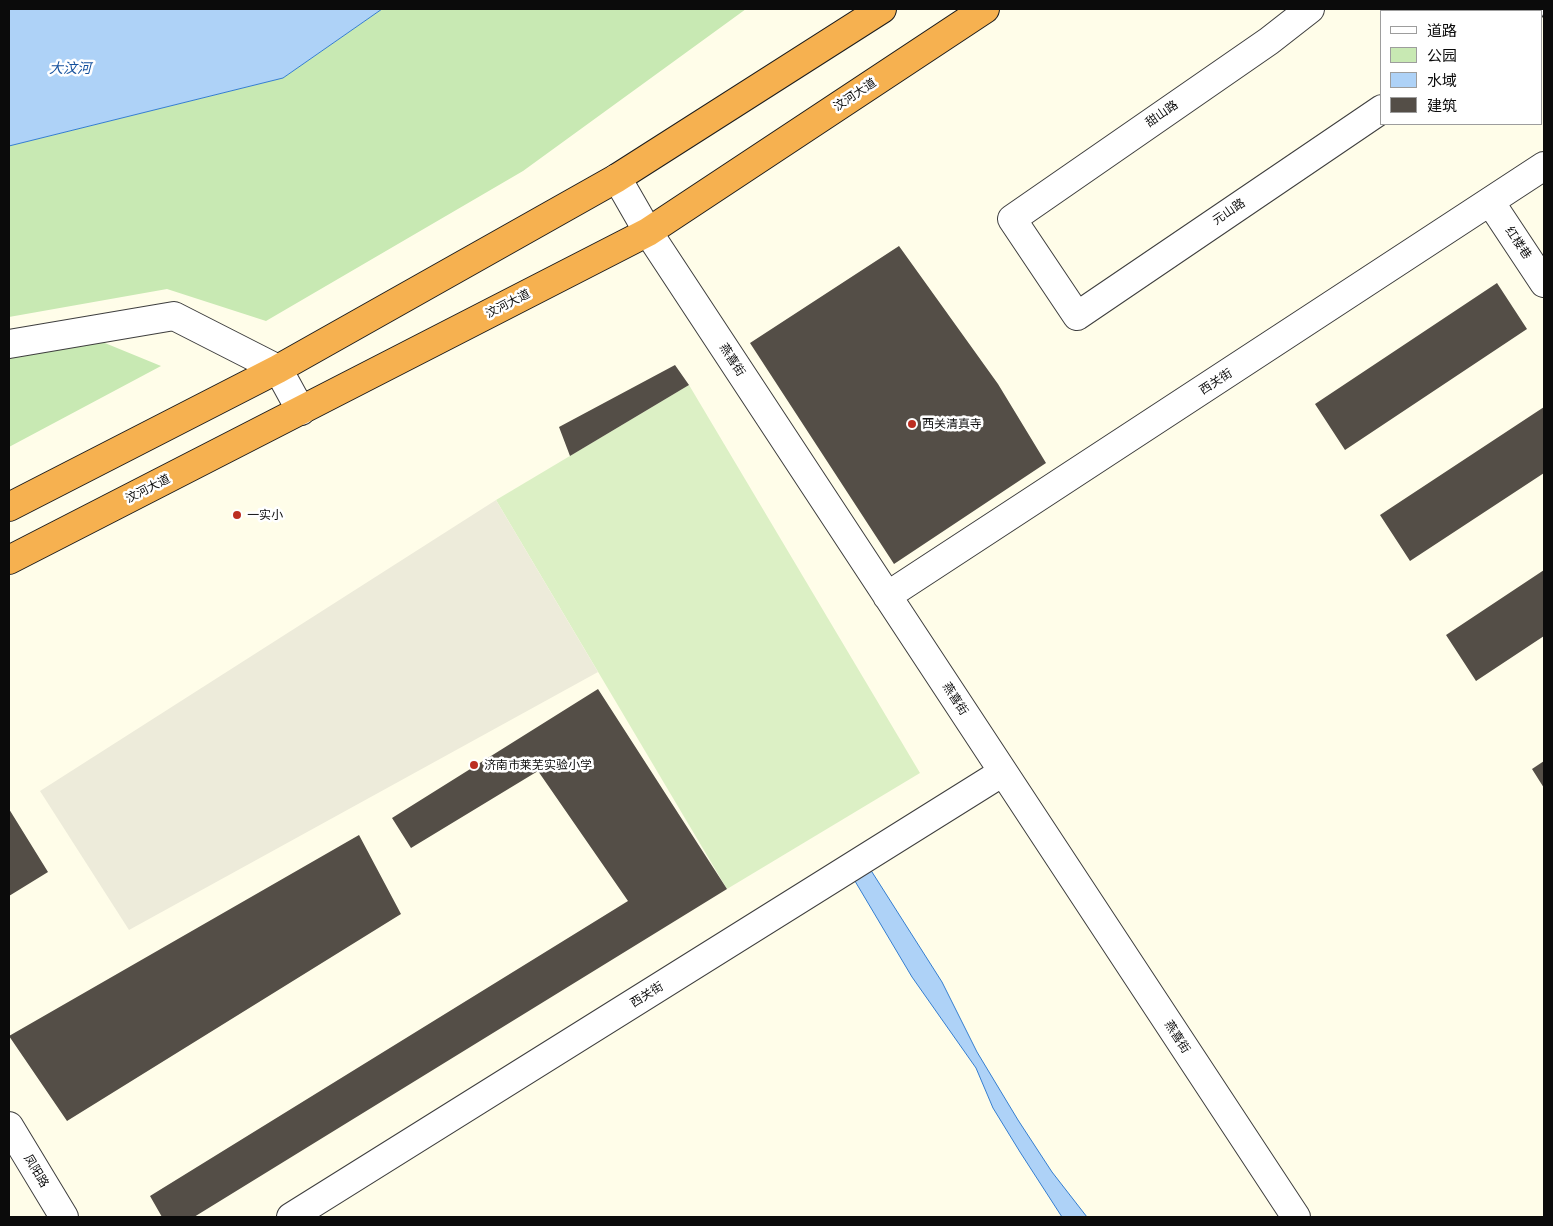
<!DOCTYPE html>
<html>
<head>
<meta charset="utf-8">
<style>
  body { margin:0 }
  #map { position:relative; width:1553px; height:1226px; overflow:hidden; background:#fffde9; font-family:Literata,"Noto Sans SC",serif }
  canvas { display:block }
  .frame { position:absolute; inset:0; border:10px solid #0b0b0b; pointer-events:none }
  .legend { position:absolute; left:1380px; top:10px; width:162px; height:115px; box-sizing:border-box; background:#fff; border:1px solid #9d9d9d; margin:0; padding:6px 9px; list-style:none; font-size:15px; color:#0b0b0b }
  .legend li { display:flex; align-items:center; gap:10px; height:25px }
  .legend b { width:25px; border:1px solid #9d9d9d }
</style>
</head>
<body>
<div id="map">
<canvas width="1553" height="1226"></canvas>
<div class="frame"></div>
<ul class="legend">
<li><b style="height:6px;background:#fff"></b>道路</li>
<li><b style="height:14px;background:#c8e9b3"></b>公园</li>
<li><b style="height:14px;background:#aed2f7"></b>水域</li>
<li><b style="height:14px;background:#544e47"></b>建筑</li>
</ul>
</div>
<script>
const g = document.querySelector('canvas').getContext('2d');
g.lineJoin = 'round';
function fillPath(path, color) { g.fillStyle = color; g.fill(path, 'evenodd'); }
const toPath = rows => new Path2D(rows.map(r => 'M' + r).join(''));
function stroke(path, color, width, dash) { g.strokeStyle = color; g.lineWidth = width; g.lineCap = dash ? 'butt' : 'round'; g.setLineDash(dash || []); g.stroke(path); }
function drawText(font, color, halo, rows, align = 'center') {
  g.font = font + ' Literata,"Noto Sans SC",serif'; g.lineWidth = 5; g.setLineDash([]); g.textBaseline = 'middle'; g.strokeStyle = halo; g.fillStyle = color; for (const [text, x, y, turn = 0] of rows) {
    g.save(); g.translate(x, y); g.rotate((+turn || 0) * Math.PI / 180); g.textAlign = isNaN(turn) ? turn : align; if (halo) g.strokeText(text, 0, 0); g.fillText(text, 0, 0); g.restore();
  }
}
fillPath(toPath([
  [382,9,746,9,523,171,266,321,167,289,9,317,9,146,283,78],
  [78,332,161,366,9,447,9,348]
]), '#c8e9b3');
fillPath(toPath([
  [689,385,920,773,727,889,496,500]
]), '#dcf0c5');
fillPath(toPath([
  [496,500,598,672,129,930,40,791]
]), '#edebda');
const water = toPath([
  [9,9,382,9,283,78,9,146,9,9],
  [865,861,942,982,977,1052,1018,1120,1052,1172,1087,1217,1062,1217,1020,1152,993,1108,976,1068,912,977,849,871,865,861]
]);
fillPath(water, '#aed2f7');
stroke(water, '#347dcf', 1);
fillPath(toPath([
  [899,246,998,384,1046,463,894,564,750,343],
  [1497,283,1527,329,1345,450,1315,404],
  [675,365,689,385,570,456,559,427],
  [1544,407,1544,473,1410,561,1380,515],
  [1544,570,1544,636,1476,681,1446,635],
  [598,689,727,889,194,1217,162,1217,150,1196,628,901,538,771,411,848,392,818],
  [1544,761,1544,788,1532,769],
  [9,809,48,872,9,896],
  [359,835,401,914,67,1121,9,1036]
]), '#544e47');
const minor = toPath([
  [1310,9,1269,41,1012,219,1077,316,1382,109],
  [1434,11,1434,9],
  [1526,11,1530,9],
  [617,178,648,232,1296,1217],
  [1491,203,1544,283],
  [9,344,174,316,278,369,301,411],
  [887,596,1544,166],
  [9,1126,64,1217],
  [291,1217,1003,772]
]);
const highway = toPath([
  [9,507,278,369,617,178,882,9],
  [9,560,648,232,985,9]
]);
stroke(minor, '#3e3e3e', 30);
stroke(highway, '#1c1c1c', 30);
stroke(minor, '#fff', 28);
stroke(highway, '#f6b150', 28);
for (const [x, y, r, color] of [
  [912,424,5,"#bc2e22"],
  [237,515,5,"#bc2e22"],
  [474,765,5,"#bc2e22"]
]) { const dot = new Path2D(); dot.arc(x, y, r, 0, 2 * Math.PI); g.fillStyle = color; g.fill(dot); stroke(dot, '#fff', 2); }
drawText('12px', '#0b0b0b', '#fff', [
  ["汶河大道",855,95,-34],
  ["甜山路",1162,114,-35],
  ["元山路",1229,212,-34],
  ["红楼巷",1518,243,56],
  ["汶河大道",508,304,-27],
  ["燕喜街",732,360,57],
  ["西关街",1216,382,-33],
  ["汶河大道",148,489,-27],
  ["燕喜街",955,699,57],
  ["西关街",647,995,-32],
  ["燕喜街",1177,1037,57],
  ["凤阳路",36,1171,59]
]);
drawText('12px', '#0b0b0b', '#fff', [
  ["西关清真寺",922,424],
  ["一实小",247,515],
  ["济南市莱芜实验小学",484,765]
], 'left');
drawText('italic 14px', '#14509d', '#fff', [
  ["大汶河",70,69]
]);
</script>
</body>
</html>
